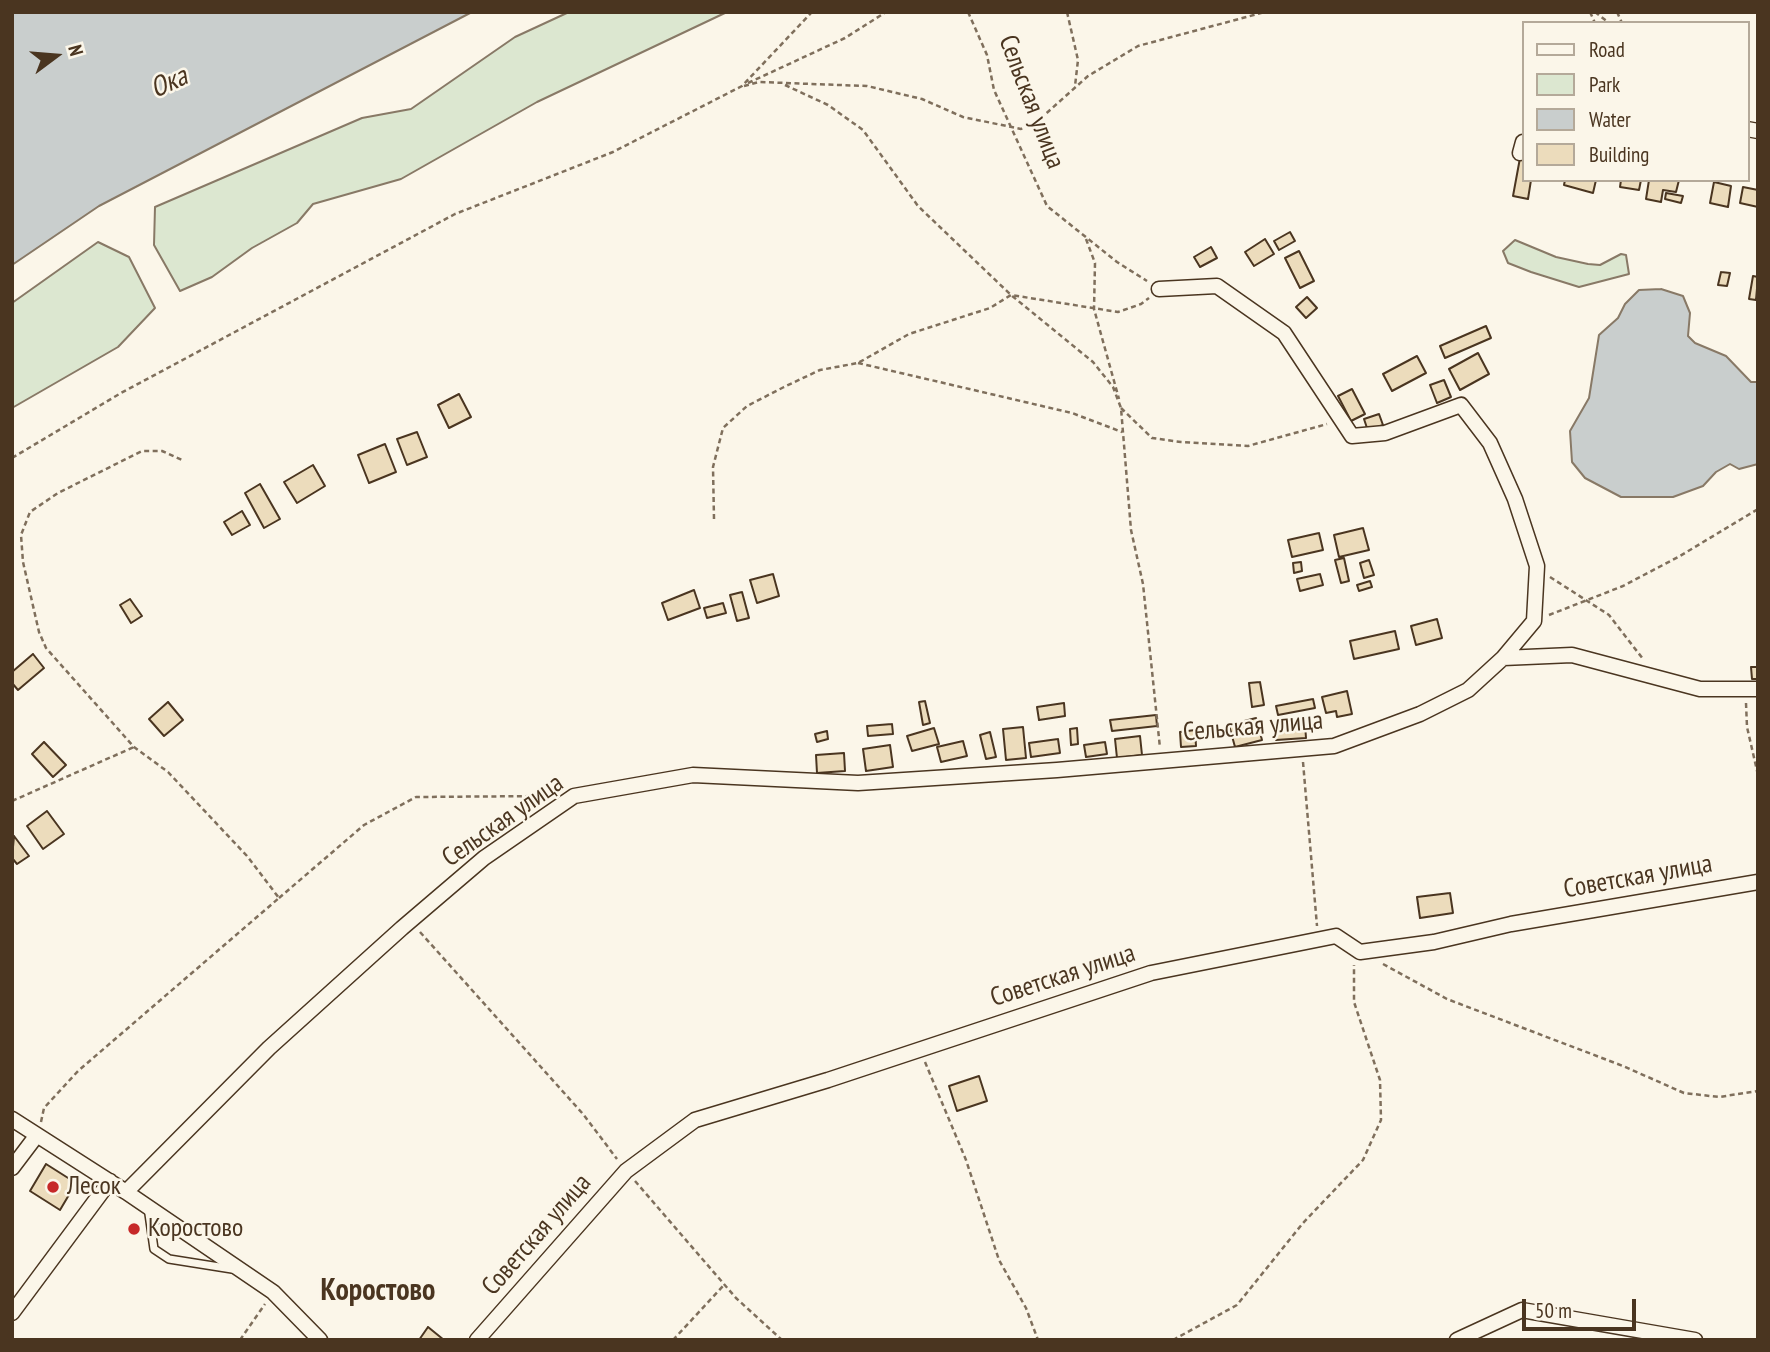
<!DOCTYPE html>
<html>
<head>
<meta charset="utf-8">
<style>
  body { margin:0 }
  #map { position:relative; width:1770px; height:1352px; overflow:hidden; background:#fbf6e9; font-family:"PT Sans Narrow",sans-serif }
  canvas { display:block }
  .frame { position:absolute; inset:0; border:14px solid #4a3520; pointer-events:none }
  .legend { position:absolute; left:1522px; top:21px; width:228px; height:161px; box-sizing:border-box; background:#fbf6e9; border:2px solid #b4a999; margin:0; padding:9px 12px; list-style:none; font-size:21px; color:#4a3520 }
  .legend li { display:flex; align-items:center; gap:14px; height:35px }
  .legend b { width:35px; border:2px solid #b4a999 }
  .north { position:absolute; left:21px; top:21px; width:70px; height:70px; -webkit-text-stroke:5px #fbf6e9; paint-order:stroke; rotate:74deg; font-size:19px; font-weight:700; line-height:28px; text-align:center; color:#4a3520 }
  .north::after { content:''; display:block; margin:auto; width:24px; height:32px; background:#4a3520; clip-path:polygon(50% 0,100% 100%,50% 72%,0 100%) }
  .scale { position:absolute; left:1522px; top:1299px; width:114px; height:32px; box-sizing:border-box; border:4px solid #4a3520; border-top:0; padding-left:9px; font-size:21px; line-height:24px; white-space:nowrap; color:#4a3520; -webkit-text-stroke:5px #fbf6e9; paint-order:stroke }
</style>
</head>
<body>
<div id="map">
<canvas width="1770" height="1352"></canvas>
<div class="frame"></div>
<ul class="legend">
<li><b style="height:9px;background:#fbf6e9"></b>Road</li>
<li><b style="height:19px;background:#dce7d0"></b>Park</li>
<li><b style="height:19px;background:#c9cecd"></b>Water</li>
<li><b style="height:19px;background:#ecdcbc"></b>Building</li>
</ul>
<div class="north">N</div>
<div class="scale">50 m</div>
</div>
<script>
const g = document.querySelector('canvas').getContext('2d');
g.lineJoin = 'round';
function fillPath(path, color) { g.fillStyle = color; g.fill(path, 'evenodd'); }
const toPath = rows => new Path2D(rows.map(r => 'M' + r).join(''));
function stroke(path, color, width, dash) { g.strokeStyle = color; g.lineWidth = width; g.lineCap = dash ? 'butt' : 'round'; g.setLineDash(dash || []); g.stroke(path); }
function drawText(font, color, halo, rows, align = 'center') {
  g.font = font + ' "PT Sans Narrow",sans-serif'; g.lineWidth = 5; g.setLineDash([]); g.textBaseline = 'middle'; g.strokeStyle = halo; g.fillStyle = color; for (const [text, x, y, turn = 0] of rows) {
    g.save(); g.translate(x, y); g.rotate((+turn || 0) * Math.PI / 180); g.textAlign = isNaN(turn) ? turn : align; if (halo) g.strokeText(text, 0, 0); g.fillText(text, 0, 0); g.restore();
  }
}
const green = toPath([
  [569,12,727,12,537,102,401,179,313,204,297,223,252,248,212,277,180,291,154,245,155,207,362,118,411,109,515,37,569,12],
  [1515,240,1556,257,1588,264,1600,265,1621,254,1626,255,1629,274,1579,287,1531,272,1508,263,1503,251,1515,240],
  [98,242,129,257,155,308,118,347,12,408,12,303,98,242]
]);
fillPath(green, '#dce7d0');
stroke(green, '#887966', 2);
const water = toPath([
  [12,12,472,12,99,206,12,265,12,12],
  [1661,289,1683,296,1690,313,1688,336,1695,343,1726,356,1751,382,1758,382,1758,464,1739,469,1730,464,1716,472,1703,486,1673,497,1621,497,1585,478,1572,462,1570,431,1589,398,1599,335,1618,318,1625,304,1639,290,1661,289]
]);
fillPath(water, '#c9cecd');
stroke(water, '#887966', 2);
const building = toPath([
  [1520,158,1523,158,1523,180,1531,180,1528,199,1513,196,1520,158],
  [1565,180,1596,180,1593,193,1564,185,1565,180],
  [1621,180,1641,180,1639,190,1620,187,1621,180],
  [1649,180,1679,180,1676,192,1663,190,1661,202,1646,199,1649,180],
  [1714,182,1731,186,1728,207,1710,203,1714,182],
  [1743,187,1758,190,1758,207,1740,203,1743,187],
  [1666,193,1683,196,1681,203,1665,199,1666,193],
  [1290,232,1295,241,1279,250,1274,241,1290,232],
  [1265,239,1274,254,1254,266,1245,252,1265,239],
  [1211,247,1217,258,1200,267,1194,257,1211,247],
  [1299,251,1314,281,1300,288,1285,258,1299,251],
  [1721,272,1730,273,1727,286,1718,285,1721,272],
  [1753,276,1758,277,1756,300,1749,299,1753,276],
  [1307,297,1317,308,1306,318,1296,307,1307,297],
  [1486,326,1491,338,1445,358,1440,346,1486,326],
  [1478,353,1489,374,1460,390,1449,369,1478,353],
  [1417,356,1426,373,1392,391,1383,374,1417,356],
  [1444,380,1451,397,1437,403,1430,385,1444,380],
  [1352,389,1365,414,1351,421,1338,396,1352,389],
  [459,394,471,417,449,428,438,405,459,394],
  [1379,414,1383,425,1368,431,1364,419,1379,414],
  [417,432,427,457,407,465,397,439,417,432],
  [385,444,396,472,369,483,358,455,385,444],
  [313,465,325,486,297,503,284,482,313,465],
  [260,484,280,519,264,528,245,493,260,484],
  [242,511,250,525,232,535,224,522,242,511],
  [1363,528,1369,550,1339,557,1334,535,1363,528],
  [1319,533,1323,550,1292,557,1288,540,1319,533],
  [1344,558,1349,581,1341,583,1335,560,1344,558],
  [1369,560,1374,575,1364,578,1360,563,1369,560],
  [1301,562,1302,571,1294,573,1293,563,1301,562],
  [773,574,779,596,757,603,750,580,773,574],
  [1320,574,1323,585,1300,591,1297,579,1320,574],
  [1370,581,1372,587,1359,591,1357,585,1370,581],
  [694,590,700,608,668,620,662,603,694,590],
  [742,592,749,618,737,621,730,595,742,592],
  [130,599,142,616,131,623,120,605,130,599],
  [723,603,726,613,707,618,704,608,723,603],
  [1437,619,1442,638,1416,645,1411,626,1437,619],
  [1395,631,1399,649,1354,659,1350,641,1395,631],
  [33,654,44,668,18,690,12,683,12,672,33,654],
  [1751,667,1758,667,1758,679,1752,679,1751,667],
  [1260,682,1264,705,1252,707,1249,683,1260,682],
  [1347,691,1352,714,1337,717,1336,711,1326,713,1322,697,1347,691],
  [1313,699,1315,708,1278,715,1276,706,1313,699],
  [925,701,930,723,923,725,919,702,925,701],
  [168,702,183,720,164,736,149,719,168,702],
  [1064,703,1065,716,1039,720,1037,707,1064,703],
  [1156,715,1157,726,1112,731,1110,720,1156,715],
  [1256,718,1262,740,1235,747,1229,725,1256,718],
  [892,724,893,734,868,736,867,726,892,724],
  [1305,724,1306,738,1276,740,1275,726,1305,724],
  [1023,727,1026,758,1006,760,1003,729,1023,727],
  [934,728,939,744,912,751,907,736,934,728],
  [1077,728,1078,744,1071,745,1070,729,1077,728],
  [1195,730,1196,746,1181,747,1180,732,1195,730],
  [827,731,828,739,817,742,815,734,827,731],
  [990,732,996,757,986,759,980,735,990,732],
  [1140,736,1142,755,1117,758,1115,739,1140,736],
  [1058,739,1060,753,1031,757,1029,743,1058,739],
  [963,741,967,756,941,762,937,747,963,741],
  [44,742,66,765,53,777,32,754,44,742],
  [1105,742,1107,754,1086,757,1084,745,1105,742],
  [890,745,893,767,866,771,863,749,890,745],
  [844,753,845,771,817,773,816,755,844,753],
  [47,811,64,834,43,849,27,826,47,811],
  [14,836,29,856,17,864,12,858,14,836],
  [1450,893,1453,913,1420,918,1417,897,1450,893],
  [979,1076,987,1101,957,1111,949,1086,979,1076],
  [46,1164,76,1183,60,1210,30,1191,46,1164],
  [428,1327,444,1340,419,1340,428,1327]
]);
fillPath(building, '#ecdcbc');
stroke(building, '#4a3520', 2);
const lane = toPath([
  [148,1207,154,1249,169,1259,232,1269]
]);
const street = toPath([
  [1747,129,1758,131],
  [1520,153,1523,142],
  [1503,658,1572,655,1700,689,1758,689],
  [12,1119,126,1192,273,1292,320,1340],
  [12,1168,37,1135],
  [126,1192,269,1048,402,928,484,858,574,796,693,775,858,783,1057,770,1334,746,1420,714,1468,690,1503,658,1534,621,1537,566,1515,499,1490,443,1461,405,1385,433,1352,436,1284,333,1217,286,1159,289],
  [12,1313,110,1181],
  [477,1340,626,1171,695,1120,828,1080,1151,973,1336,936,1360,952,1434,942,1511,924,1758,882],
  [1457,1340,1522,1310,1695,1340]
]);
stroke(lane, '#4a3520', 10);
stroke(street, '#4a3520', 17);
stroke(toPath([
  [968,12,987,55,994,90,1047,206,1117,262,1147,281],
  [1067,12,1078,60,1075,86],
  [1590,12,1595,23],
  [1595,12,1609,23],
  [1617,12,1622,23],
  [748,83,845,38,886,12],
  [785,85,828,105,863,130,918,206,1011,295,1093,362,1113,387,1121,408,1131,530,1143,584,1160,748],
  [744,86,759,82,867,86,922,99,963,117,1021,129,1040,119,1088,76,1138,46,1265,12],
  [1086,239,1095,263,1094,309,1119,399],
  [858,363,1072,413,1122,432],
  [1121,408,1152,438,1181,442,1248,446,1327,424],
  [12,458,121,393,455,214,613,152,742,86,812,12],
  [714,519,713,467,723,428,747,406,784,387,820,370,858,363,909,334,990,308,1011,295,1118,312,1141,304,1149,298],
  [1550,577,1609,615,1643,659],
  [1549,615,1623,586,1680,556,1758,509],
  [1746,703,1747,727,1758,775],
  [1303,762,1317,926],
  [12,801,134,747],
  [279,898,364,825,416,797,546,796],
  [420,932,583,1114,617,1159],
  [1383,964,1447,999,1623,1066,1684,1093,1719,1097,1758,1091],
  [925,1062,966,1160,999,1260,1026,1308,1038,1340],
  [41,1122,44,1108,78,1071,279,898,247,856,168,772,134,747,46,648,39,632,23,562,21,535,30,512,58,493,142,451,162,451,182,460],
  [635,1181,736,1298,782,1340],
  [240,1340,265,1304],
  [673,1340,724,1285],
  [1173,1340,1237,1305,1303,1223,1363,1160,1381,1120,1380,1080,1354,1002,1354,965]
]), '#7f6f5c', 2.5, [5, 3.5]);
stroke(lane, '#fbf6e9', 7);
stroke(street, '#fbf6e9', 14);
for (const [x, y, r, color] of [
  [53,1187,7,"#c62828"],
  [134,1229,7,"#c62828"]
]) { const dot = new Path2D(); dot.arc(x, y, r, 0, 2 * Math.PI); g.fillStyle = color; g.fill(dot); stroke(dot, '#fbf6e9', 2.5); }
drawText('26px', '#4a3520', '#fbf6e9', [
  ["Сельская улица",1031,102,69],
  ["Сельская улица",1253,727,-5],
  ["Сельская улица",503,821,-35],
  ["Советская улица",1638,877,-10],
  ["Советская улица",1063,976,-18],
  ["Советская улица",537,1235,-49]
]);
drawText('26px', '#4a3520', '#fbf6e9', [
  ["Лесок",67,1187],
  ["Коростово",148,1229]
], 'left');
drawText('italic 28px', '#4a3520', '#fbf6e9', [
  ["Ока",169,83,-24]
]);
drawText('bold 30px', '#4a3520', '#fbf6e9', [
  ["Коростово",378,1291]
]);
</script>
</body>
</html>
